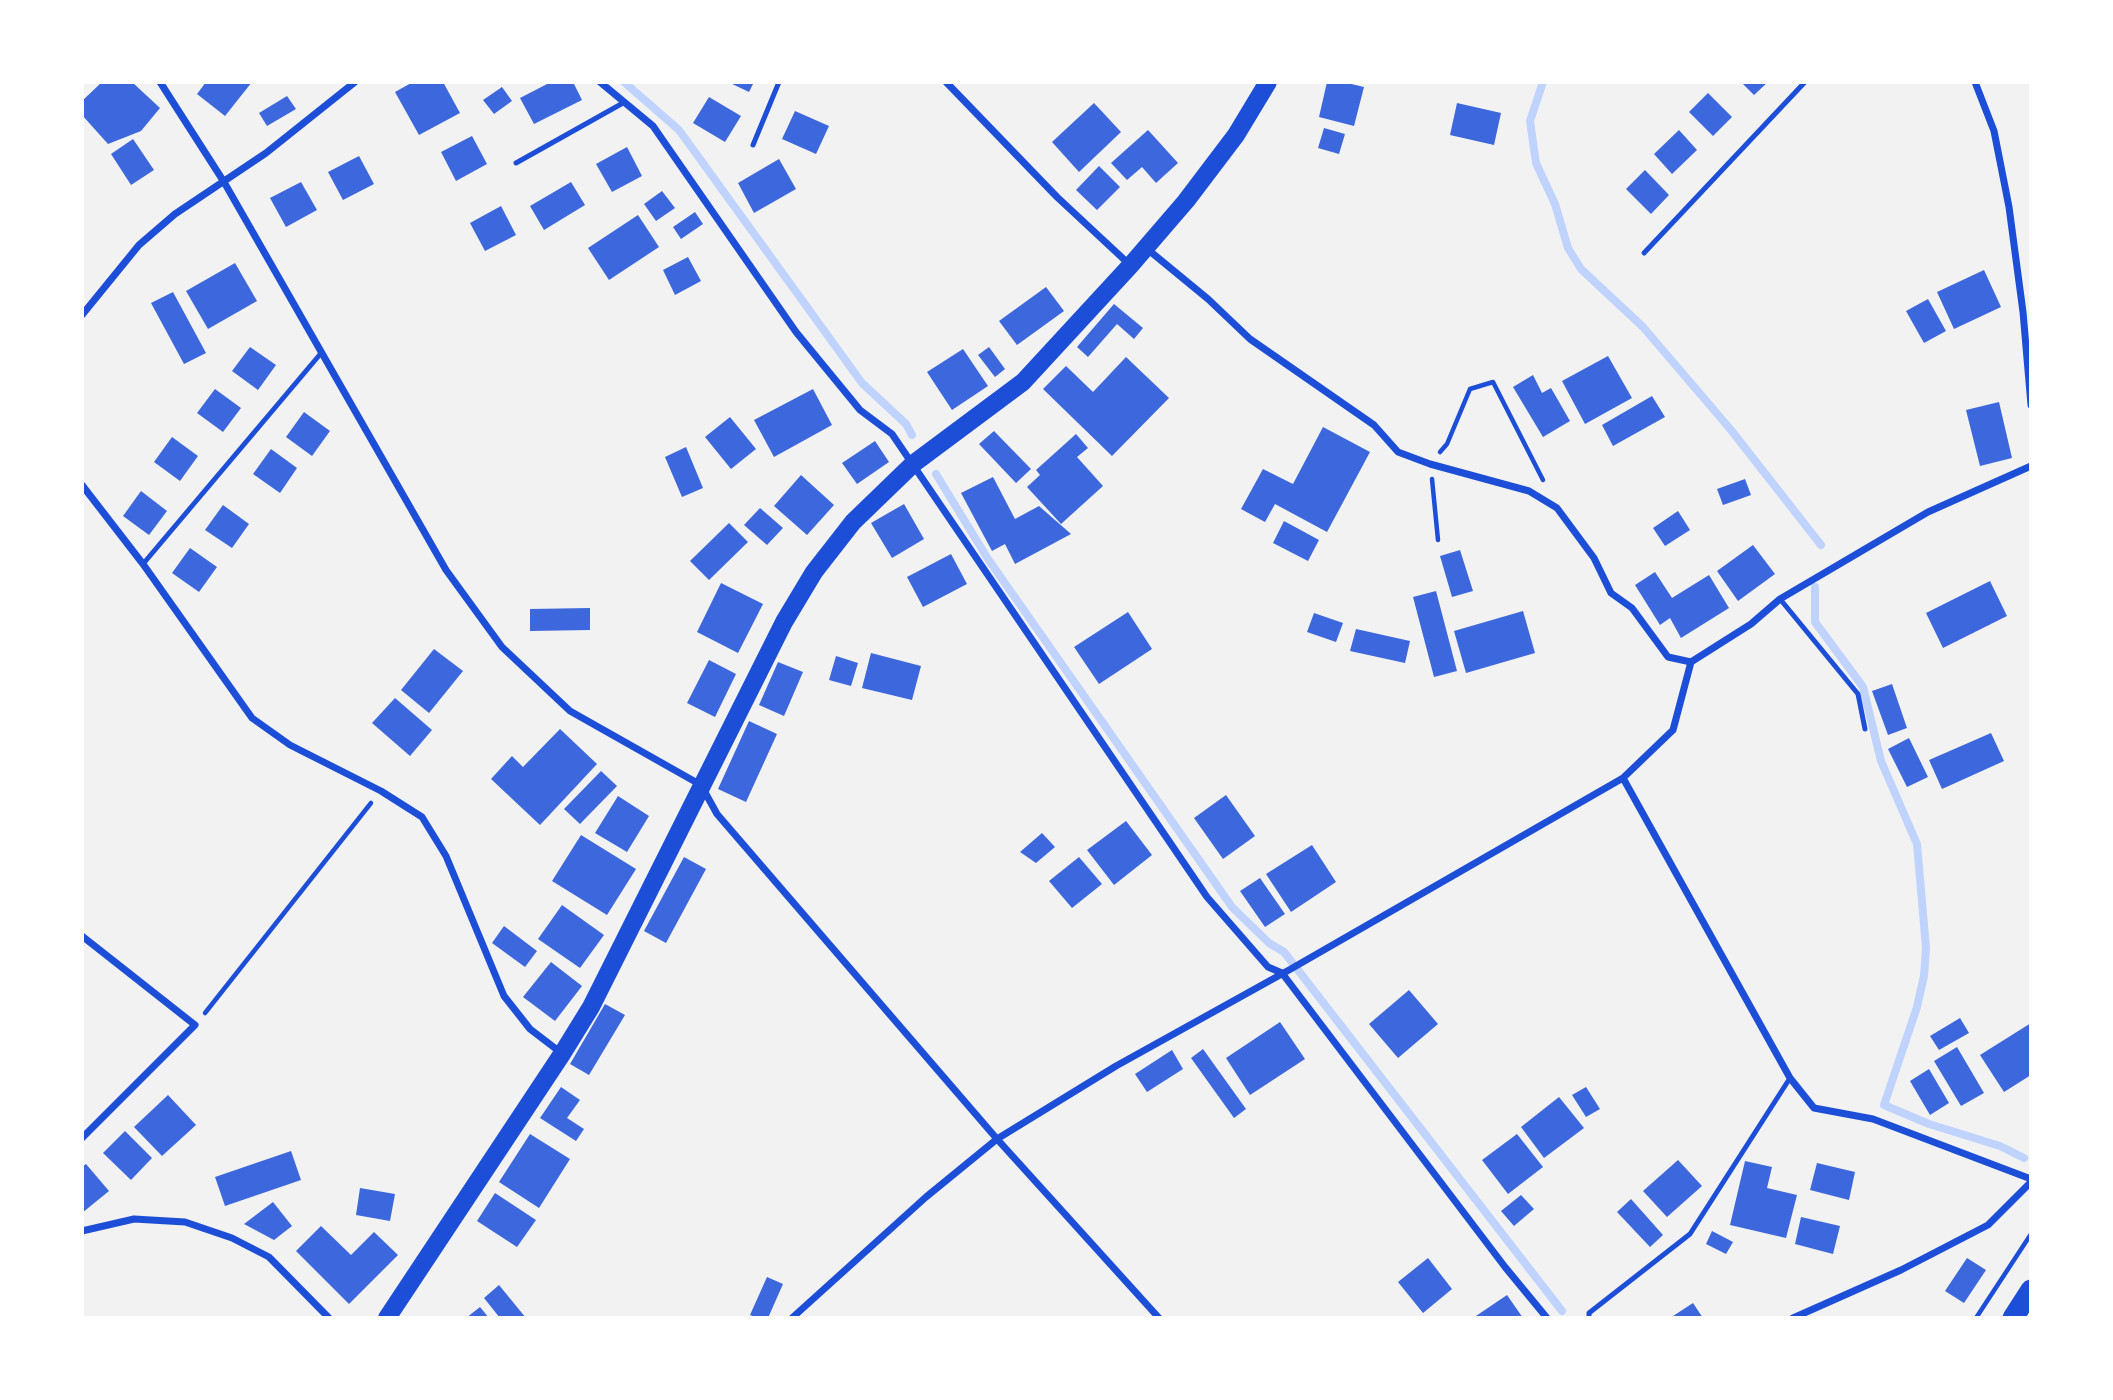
<!DOCTYPE html>
<html>
<head>
<meta charset="utf-8">
<style>
  body { margin:0 }
  #map { position:relative; width:2113px; height:1400px; overflow:hidden; background:#f2f2f2; font-family:Jost,sans-serif }
  canvas { display:block }
  .frame { position:absolute; inset:0; border:84px solid #fff; pointer-events:none }
</style>
</head>
<body>
<div id="map">
<canvas width="2113" height="1400"></canvas>
<div class="frame"></div>
</div>
<script>
const g = document.querySelector('canvas').getContext('2d');
g.lineJoin = 'round';
const toPath = rows => new Path2D(rows.map(r => 'M' + r).join(''));
function stroke(path, color, width, dash) { g.strokeStyle = color; g.lineWidth = width; g.lineCap = dash ? 'butt' : 'round'; g.setLineDash(dash || []); g.stroke(path); }
function fillPath(path, color) { g.fillStyle = color; g.fill(path, 'evenodd'); }
stroke(toPath([
  [624,82,679,130,862,383,906,424,912,435],
  [1543,82,1530,121,1536,163,1555,204,1568,248,1581,269,1643,327,1731,430,1821,545],
  [936,474,988,559,1232,907,1269,943,1284,952,1562,1311],
  [1815,587,1815,622,1863,687,1881,761,1917,844,1926,948,1924,976,1917,1007,1884,1105,1929,1124,2000,1146,2024,1158]
]), '#bfd3fe', 8);
fillPath(toPath([
  [102,82,132,82,160,108,141,131,108,144,82,115,82,101],
  [206,82,252,82,225,116,197,94],
  [413,82,443,82,460,113,419,135,395,92],
  [551,82,573,82,582,100,534,124,520,98],
  [728,82,754,82,749,92],
  [1327,82,1343,82,1364,87,1354,126,1319,117],
  [1741,82,1768,82,1754,95],
  [502,87,512,101,494,114,483,100],
  [1708,93,1732,117,1713,136,1689,112],
  [287,96,296,109,267,126,259,113],
  [709,97,741,116,725,142,693,123],
  [1094,103,1121,132,1079,172,1052,142],
  [1457,103,1501,113,1494,145,1450,135],
  [795,111,829,126,816,154,782,139],
  [1324,128,1345,134,1339,154,1318,148],
  [1148,130,1178,163,1156,183,1142,167,1127,180,1111,163],
  [1679,130,1697,150,1672,174,1654,154],
  [472,136,487,164,456,181,441,152],
  [133,139,154,170,131,185,111,154],
  [627,147,642,176,612,192,596,164],
  [359,156,374,184,343,200,328,172],
  [779,159,796,189,754,213,738,183],
  [1099,166,1120,187,1097,210,1076,190],
  [1645,170,1669,195,1651,214,1626,189],
  [301,182,317,210,286,227,270,198],
  [571,182,585,205,544,230,530,206],
  [662,191,675,208,656,221,644,204],
  [501,206,516,235,485,251,470,223],
  [695,212,703,224,681,239,673,227],
  [638,215,659,247,609,280,588,248],
  [688,257,701,281,675,295,663,270],
  [235,263,257,301,208,329,186,291],
  [1984,270,2001,307,1954,329,1937,292],
  [1046,287,1064,311,1017,345,999,321],
  [173,292,206,353,184,364,151,303],
  [1928,299,1946,331,1924,343,1906,311],
  [1114,304,1143,328,1134,339,1117,324,1088,357,1077,347],
  [250,347,276,365,258,390,232,371],
  [989,347,1005,369,995,377,978,355],
  [963,349,988,386,952,410,927,372],
  [1608,356,1632,398,1585,424,1562,381],
  [1126,357,1169,398,1112,456,1043,389,1066,366,1093,392],
  [1533,375,1542,393,1551,388,1570,421,1543,437,1513,387],
  [215,389,241,408,223,432,197,413],
  [813,389,832,425,774,457,754,420],
  [1652,396,1665,417,1613,446,1602,425],
  [1999,402,2012,458,1980,466,1966,410],
  [304,412,330,431,312,456,286,437],
  [730,417,756,449,731,469,705,437],
  [1323,427,1370,452,1327,532,1275,504,1265,522,1241,509,1263,469,1293,484],
  [994,431,1031,469,1016,483,979,444],
  [1076,434,1088,448,1077,457,1103,486,1061,524,1027,487,1040,475,1036,470],
  [172,437,198,456,180,481,154,462],
  [875,441,889,462,857,484,842,463],
  [686,447,703,488,682,497,665,457],
  [271,449,297,468,280,493,253,474],
  [801,475,834,505,807,535,774,506],
  [993,477,1015,519,1039,506,1071,534,1015,564,1005,544,992,551,961,493],
  [1745,479,1751,495,1723,505,1717,489],
  [141,491,167,511,149,535,123,516],
  [904,504,924,539,892,558,871,523],
  [223,505,249,524,232,548,205,530],
  [760,508,783,528,767,545,744,525],
  [1678,511,1690,530,1665,546,1653,528],
  [1284,521,1319,540,1308,561,1273,543],
  [729,523,748,542,709,580,690,561],
  [1753,545,1775,574,1738,601,1717,571],
  [190,548,217,567,199,592,172,573],
  [1460,550,1473,591,1452,597,1440,556],
  [951,554,967,584,923,607,907,577],
  [1655,572,1672,598,1709,575,1729,608,1681,638,1670,618,1660,625,1635,585],
  [1990,581,2007,616,1943,648,1926,613],
  [721,583,763,604,738,653,697,632],
  [1436,591,1457,671,1434,677,1413,597],
  [590,608,590,630,530,631,530,609],
  [1523,611,1535,653,1466,673,1454,631],
  [1128,612,1152,649,1099,684,1074,647],
  [1314,613,1343,623,1336,642,1307,632],
  [1356,629,1410,641,1405,663,1350,651],
  [434,649,463,671,429,713,401,690],
  [871,653,921,666,912,700,862,688],
  [836,656,858,663,851,686,829,680],
  [709,660,736,674,715,717,687,703],
  [778,662,803,672,784,716,759,705],
  [1892,684,1907,728,1888,735,1872,691],
  [395,698,432,730,410,756,372,723],
  [749,721,777,734,746,802,718,789],
  [560,729,597,764,540,825,491,779,512,756,523,767],
  [1991,733,2004,761,1942,789,1929,760],
  [1909,738,1928,777,1907,787,1888,749],
  [601,771,617,786,580,824,564,809],
  [1226,795,1255,836,1223,859,1194,818],
  [618,796,649,816,627,852,595,833],
  [1126,821,1152,855,1114,885,1087,850],
  [1042,833,1055,847,1036,863,1020,852],
  [581,835,636,869,607,915,552,881],
  [1312,845,1336,882,1291,912,1266,874],
  [684,857,706,869,666,943,644,931],
  [1079,857,1102,884,1072,908,1049,881],
  [1260,878,1285,914,1265,927,1240,891],
  [562,905,604,935,580,968,538,939],
  [504,926,537,951,525,967,492,943],
  [551,962,582,986,555,1021,523,997],
  [1409,990,1438,1024,1398,1058,1369,1024],
  [605,1004,625,1015,589,1075,570,1064],
  [1960,1018,1969,1033,1939,1050,1930,1036],
  [1280,1022,1305,1059,1250,1095,1226,1058],
  [2031,1023,2031,1075,2004,1092,1980,1055],
  [1957,1047,1984,1093,1961,1106,1934,1061],
  [1203,1049,1246,1109,1234,1118,1191,1058],
  [1172,1050,1183,1069,1147,1092,1135,1074],
  [1929,1069,1949,1103,1930,1115,1910,1081],
  [561,1087,580,1100,567,1118,584,1129,576,1141,540,1118],
  [1586,1087,1600,1109,1586,1117,1572,1095],
  [168,1095,196,1125,162,1156,134,1127],
  [1559,1097,1584,1128,1544,1158,1521,1127],
  [125,1131,152,1158,131,1180,103,1153],
  [530,1134,570,1159,539,1208,499,1182],
  [1517,1134,1543,1167,1508,1194,1482,1160],
  [291,1151,301,1180,225,1206,215,1177],
  [1678,1160,1702,1186,1667,1217,1643,1191],
  [1745,1161,1772,1167,1767,1188,1797,1195,1786,1238,1730,1225],
  [1817,1163,1855,1172,1849,1200,1810,1190],
  [86,1164,109,1191,82,1213,82,1167],
  [360,1188,395,1194,390,1221,356,1215],
  [495,1193,536,1220,517,1247,477,1221],
  [1521,1195,1534,1209,1514,1226,1501,1211],
  [1631,1199,1663,1235,1650,1247,1617,1212],
  [273,1202,292,1226,274,1240,244,1224],
  [1801,1217,1840,1226,1833,1254,1795,1244],
  [321,1226,351,1255,374,1232,398,1255,349,1304,296,1251],
  [1712,1231,1733,1242,1726,1254,1706,1244],
  [1428,1258,1452,1289,1423,1313,1398,1282],
  [1967,1258,1986,1270,1964,1303,1945,1291],
  [767,1277,783,1284,768,1318,757,1318,750,1315],
  [499,1285,526,1318,500,1318,484,1298],
  [1507,1295,1523,1318,1473,1318],
  [1693,1303,1703,1318,1670,1318],
  [480,1307,489,1318,466,1318]
]), '#3d67dc');
stroke(toPath([
  [1440,452,1447,444,1470,389,1493,382,1543,480],
  [1432,479,1438,540],
  [205,1013,371,803],
  [1976,1318,2031,1234]
]), '#1d4ed8', 4.5);
stroke(toPath([
  [753,145,779,82],
  [516,163,623,103],
  [1644,253,1805,82],
  [143,564,322,352],
  [1780,599,1858,694,1865,729],
  [1589,1318,1589,1313,1690,1234,1790,1078]
]), '#1d4ed8', 5);
stroke(toPath([
  [160,82,224,182,446,570,502,647,570,711,701,785,717,814,997,1139,1159,1318],
  [600,82,653,126,796,332,860,410,892,434,1207,897,1268,967,1282,973,1505,1267,1547,1318],
  [946,82,1057,197,1130,265],
  [1975,82,1994,131,2009,207,2023,312,2031,405],
  [1146,248,1208,299,1250,339,1374,425,1398,452,1430,464,1529,491,1557,508,1594,558,1611,593,1632,608,1668,657,1691,662],
  [82,315,139,245,175,214,266,153,355,82],
  [82,485,143,564,252,718,290,745,381,791,422,817,446,856,504,996,530,1029,560,1052],
  [1623,778,1790,1078,1814,1108,1873,1119,2031,1179],
  [82,936,195,1025,82,1138],
  [82,1231,134,1219,185,1222,232,1238,269,1257,329,1318],
  [792,1318,926,1197,997,1139,1116,1066,1289,970,1623,778,1673,730,1691,662,1751,624,1780,599,1928,512,2031,466],
  [1793,1318,1901,1270,1988,1225,2031,1182]
]), '#1d4ed8', 7);
stroke(toPath([
  [387,1318,562,1054,591,1007,784,622,814,572,853,522,913,464,1023,382,1130,266,1186,201,1236,135,1268,82]
]), '#1d4ed8', 18);
stroke(toPath([
  [2013,1318,2031,1290]
]), '#1d4ed8', 21);
</script>
</body>
</html>
